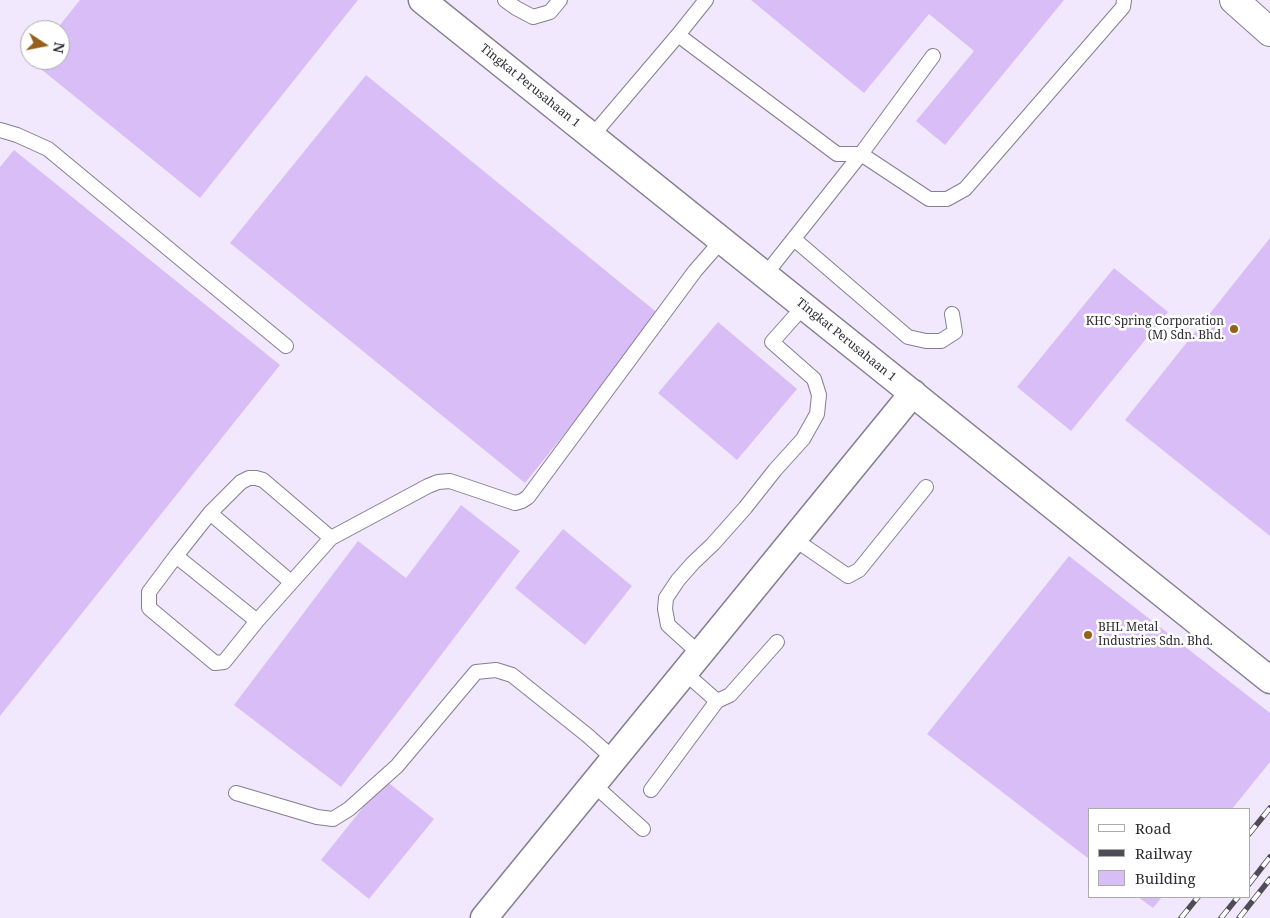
<!DOCTYPE html>
<html>
<head>
<meta charset="utf-8">
<style>
  body { margin:0 }
  #map { position:relative; width:1270px; height:918px; overflow:hidden; background:#f2e8fe; font-family:"Noto Serif",serif }
  canvas { display:block }
  .legend { position:absolute; left:1088px; top:808px; width:162px; height:90px; box-sizing:border-box; background:#fff; border:1px solid #abaaad; margin:0; padding:6px 9px; list-style:none; font-size:15px; color:#2e2b32 }
  .legend li { display:flex; align-items:center; gap:10px; height:25px }
  .legend b { width:25px; border:1px solid #abaaad }
  .north { position:absolute; left:20px; top:20px; width:50px; height:50px; box-sizing:border-box; background:#fff; border:1px solid #abaaad; border-radius:50%; rotate:101deg; font-size:14px; font-weight:700; line-height:20px; text-align:center; color:#2e2b32 }
  .north::after { content:''; display:block; margin:auto; width:18px; height:22px; background:#97601a; clip-path:polygon(50% 0,100% 100%,50% 72%,0 100%) }
</style>
</head>
<body>
<div id="map">
<canvas width="1270" height="918"></canvas>
<ul class="legend">
<li><b style="height:6px;background:#fff"></b>Road</li>
<li><b style="height:6px;background:#504c55"></b>Railway</li>
<li><b style="height:14px;background:#d9bdf7"></b>Building</li>
</ul>
<div class="north">N</div>
</div>
<script>
const g = document.querySelector('canvas').getContext('2d');
g.lineJoin = 'round';
function fillPath(path, color) { g.fillStyle = color; g.fill(path, 'evenodd'); }
const toPath = rows => new Path2D(rows.map(r => 'M' + r).join(''));
function stroke(path, color, width, dash) { g.strokeStyle = color; g.lineWidth = width; g.lineCap = dash ? 'butt' : 'round'; g.setLineDash(dash || []); g.stroke(path); }
function drawText(font, color, halo, rows, align = 'center') {
  g.font = font + ' "Noto Serif",serif'; g.lineWidth = 5; g.setLineDash([]); g.textBaseline = 'middle'; g.strokeStyle = halo; g.fillStyle = color; for (const [text, x, y, turn = 0] of rows) {
    g.save(); g.translate(x, y); g.rotate((+turn || 0) * Math.PI / 180); g.textAlign = isNaN(turn) ? turn : align; if (halo) g.strokeText(text, 0, 0); g.fillText(text, 0, 0); g.restore();
  }
}
fillPath(toPath([
  [80,0,358,0,200,198,31,61,32,60,60,60,60,30,56,30],
  [751,0,1064,0,945,145,916,121,974,51,929,14,864,93],
  [366,75,660,315,525,483,230,243],
  [14,150,280,365,0,716,0,167],
  [1270,238,1270,536,1125,420],
  [1114,268,1168,312,1071,431,1017,387],
  [718,322,797,389,737,460,658,393],
  [461,505,520,551,341,787,234,705,358,541,406,578],
  [563,529,632,586,585,645,515,588],
  [1069,556,1270,713,1270,762,1232,809,1089,809,1089,859,927,734],
  [385,780,434,819,369,899,321,860],
  [1138,897,1162,897,1153,908]
]), '#d9bdf7');
const lane = toPath([
  [505,0,516,8,533,17,550,12,560,0],
  [678,35,837,154,861,154,929,199,947,199,965,189,1123,7,1124,0],
  [0,130,17,135,48,149,286,346],
  [592,136,678,35,706,0],
  [794,239,908,337,926,341,941,341,955,332,952,314],
  [765,275,861,154,933,56],
  [210,513,291,582],
  [331,538,263,480,256,478,249,478,241,482,210,513,176,556,149,592,149,608,215,663,224,662,257,621,331,538,428,486,438,482,450,481,515,503,522,501,528,497,695,271,722,240],
  [794,539,848,576,859,570,926,487],
  [176,556,257,621],
  [700,654,668,625,665,609,666,598,678,580,693,563,713,544,745,508,775,470,803,439,817,414,819,395,814,379,772,342,804,306],
  [684,672,717,701,730,695,777,642],
  [593,784,643,829],
  [651,790,717,701],
  [236,793,317,817,333,819,349,809,397,766,476,672,496,670,512,675,587,735,614,759]
]);
const street = toPath([
  [422,0,1270,680],
  [484,918,913,393]
]);
const primary = toPath([
  [1234,0,1270,32]
]);
stroke(lane, '#867d90', 16);
stroke(street, '#867d90', 29);
stroke(primary, '#867d90', 30);
stroke(lane, '#fff', 14);
stroke(street, '#fff', 26);
stroke(primary, '#fff', 28);
const rail = toPath([
  [1249,834,1270,808],
  [1249,884,1270,857],
  [1181,918,1198,897],
  [1221,918,1238,897],
  [1239,918,1270,879]
]);
stroke(rail, '#504c55', 5.5);
stroke(rail, '#fff', 4, [11]);
for (const [x, y, r, color] of [
  [1234,329,5,"#97601a"],
  [1088,635,5,"#97601a"]
]) { const dot = new Path2D(); dot.arc(x, y, r, 0, 2 * Math.PI); g.fillStyle = color; g.fill(dot); stroke(dot, '#fff', 2); }
drawText('12px', '#2e2b32', '#fff', [
  ["Tingkat Perusahaan 1",530,86,39],
  ["Tingkat Perusahaan 1",846,340,39]
]);
drawText('12px', '#2e2b32', '#fff', [
  ["KHC Spring Corporation",1224,322],
  ["(M) Sdn. Bhd.",1224,336],
  ["BHL Metal",1098,628,"left"],
  ["Industries Sdn. Bhd.",1098,642,"left"]
], 'right');
</script>
</body>
</html>
